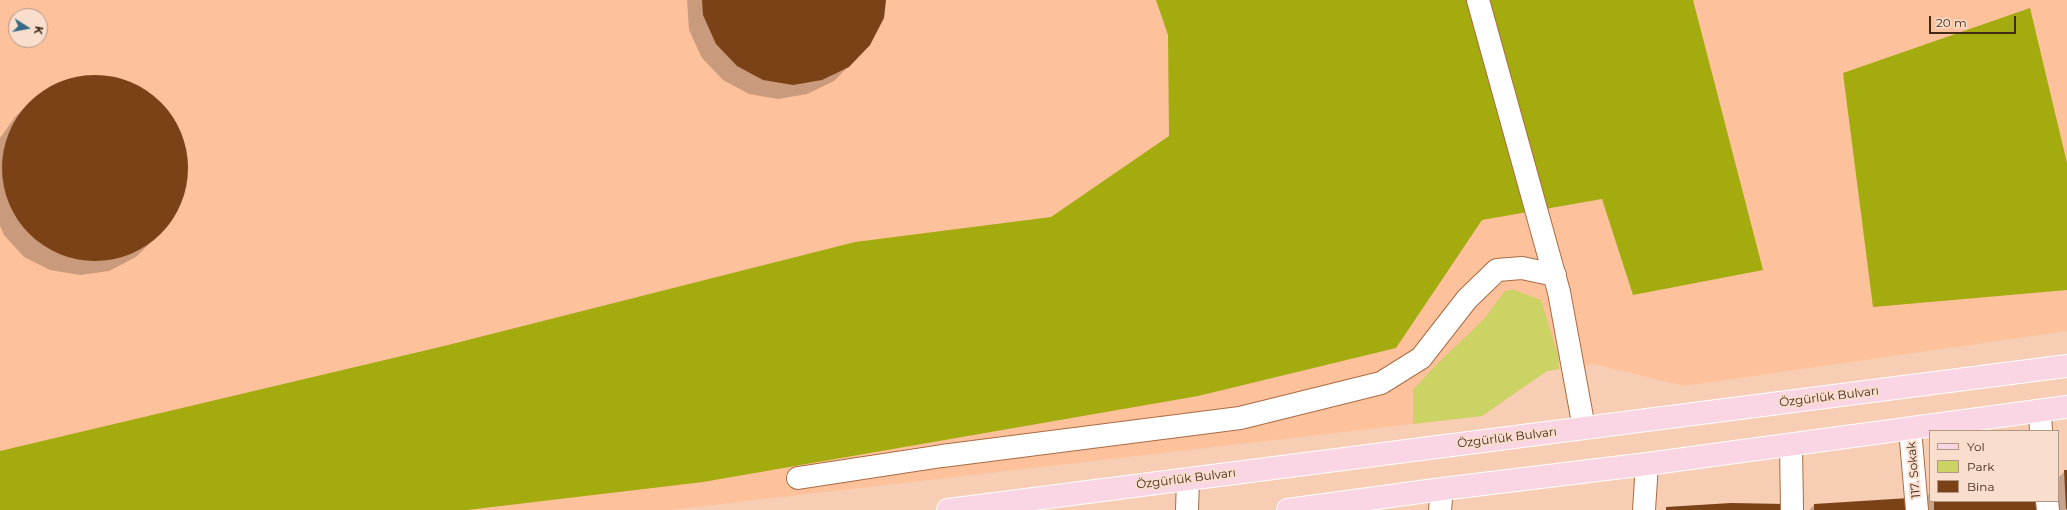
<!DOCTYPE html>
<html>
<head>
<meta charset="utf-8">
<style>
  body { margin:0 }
  #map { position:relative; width:2067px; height:510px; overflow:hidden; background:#f7ceb4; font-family:Montserrat,sans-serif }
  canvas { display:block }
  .legend { position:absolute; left:1929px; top:430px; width:130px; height:72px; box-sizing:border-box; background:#fadecd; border:1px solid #b19684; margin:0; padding:5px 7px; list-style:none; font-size:12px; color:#432917 }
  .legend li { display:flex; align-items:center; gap:8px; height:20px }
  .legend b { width:20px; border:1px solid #b19684 }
  .north { position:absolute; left:8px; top:8px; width:40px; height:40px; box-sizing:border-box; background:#fadecd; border:1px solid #b19684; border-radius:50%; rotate:101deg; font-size:11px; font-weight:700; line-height:16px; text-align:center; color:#432917 }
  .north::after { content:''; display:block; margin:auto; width:14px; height:18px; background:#366b87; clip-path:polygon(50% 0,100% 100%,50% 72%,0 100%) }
  .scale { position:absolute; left:1929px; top:16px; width:87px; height:18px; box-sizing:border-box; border:2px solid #432917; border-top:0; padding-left:5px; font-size:12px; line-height:14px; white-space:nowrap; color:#432917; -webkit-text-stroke:3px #fadecd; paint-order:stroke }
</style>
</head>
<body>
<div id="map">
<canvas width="2067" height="510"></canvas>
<ul class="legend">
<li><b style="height:5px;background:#fad5e3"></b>Yol</li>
<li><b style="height:11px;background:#cad363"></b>Park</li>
<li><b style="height:11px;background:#7c4217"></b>Bina</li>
</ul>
<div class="north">K</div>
<div class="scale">20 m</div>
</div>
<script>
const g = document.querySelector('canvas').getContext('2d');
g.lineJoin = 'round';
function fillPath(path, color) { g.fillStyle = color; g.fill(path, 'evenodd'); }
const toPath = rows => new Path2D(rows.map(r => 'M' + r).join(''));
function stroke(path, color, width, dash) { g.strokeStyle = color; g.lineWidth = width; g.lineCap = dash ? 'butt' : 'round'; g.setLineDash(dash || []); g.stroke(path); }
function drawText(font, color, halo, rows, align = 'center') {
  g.font = font + ' Montserrat,sans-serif'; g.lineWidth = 4; g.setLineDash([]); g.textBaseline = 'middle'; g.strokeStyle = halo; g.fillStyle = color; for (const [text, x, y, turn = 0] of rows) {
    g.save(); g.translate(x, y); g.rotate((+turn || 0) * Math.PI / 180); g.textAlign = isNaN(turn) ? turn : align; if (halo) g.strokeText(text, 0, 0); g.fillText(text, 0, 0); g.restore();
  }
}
fillPath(toPath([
  [0,0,2067,0,2067,331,1684,386,1593,364,1547,371,1482,416,670,510,0,510],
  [16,16,40,16,40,40,16,40]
]), '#fdc19b');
fillPath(toPath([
  [1514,290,1541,300,1558,355,1559,369,1547,371,1482,416,1413,424,1413,390,1433,368,1484,319,1505,291]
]), '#cad363');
fillPath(toPath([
  [1156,0,1693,0,1763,270,1633,295,1602,199,1482,220,1396,348,1198,396,703,482,467,510,0,510,0,451,444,346,855,242,1051,217,1169,136,1168,35],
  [2030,8,2067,163,2067,290,1873,307,1843,73]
]), '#a3ab0e');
fillPath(toPath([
  [687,0,885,0,870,45,834,81,807,94,778,99,749,94,723,80,702,58,689,30],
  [85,75,117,77,146,90,168,110,182,136,188,165,184,194,171,221,150,243,136,257,109,271,80,275,50,270,24,257,4,235,0,226,0,138,15,117,29,103,55,84],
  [2065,471,2067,471,2067,510,2057,510,2058,478],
  [1930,493,1930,501,2039,501,2039,510,1925,510,1924,499],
  [1814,505,1909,510,1809,510]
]), '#0003');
fillPath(toPath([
  [702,0,886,0,884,18,870,45,849,67,822,80,793,85,763,80,737,66,716,44,703,15],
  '2 168a93 93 0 1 1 186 0a93 93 0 1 1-186 0Z',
  [2064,470,2067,470,2067,509,2066,509],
  [1909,498,1910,510,1814,510,1814,504],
  [1934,501,2040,501,2040,510,1934,510],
  [1731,503,1785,504,1785,510,1666,510,1666,507]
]), '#7c4217');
const minor = toPath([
  [1478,0,1559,292,1584,428],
  [2040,411,2041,431],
  [1910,429,1917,510],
  [1791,445,1792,510],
  [798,478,942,456,1240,418,1381,383,1421,358,1467,299,1497,270,1522,268,1555,275],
  [2047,501,2048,510],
  [1187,510,1188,479],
  [1440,510,1442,489],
  [1644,510,1647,464]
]);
const major = toPath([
  [948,510,2067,366],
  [1288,510,1442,489,1647,464,2067,407]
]);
stroke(minor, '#aa6c43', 24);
stroke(major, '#fff', 24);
stroke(minor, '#fff', 22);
stroke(major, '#fad5e3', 22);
drawText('12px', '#432917', '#fadecd', [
  ["Özgürlük Bulvarı",1829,397,-7],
  ["Özgürlük Bulvarı",1507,438,-7],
  ["117. Sokak",1914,470,-95],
  ["Özgürlük Bulvarı",1186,479,-7]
]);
</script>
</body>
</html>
